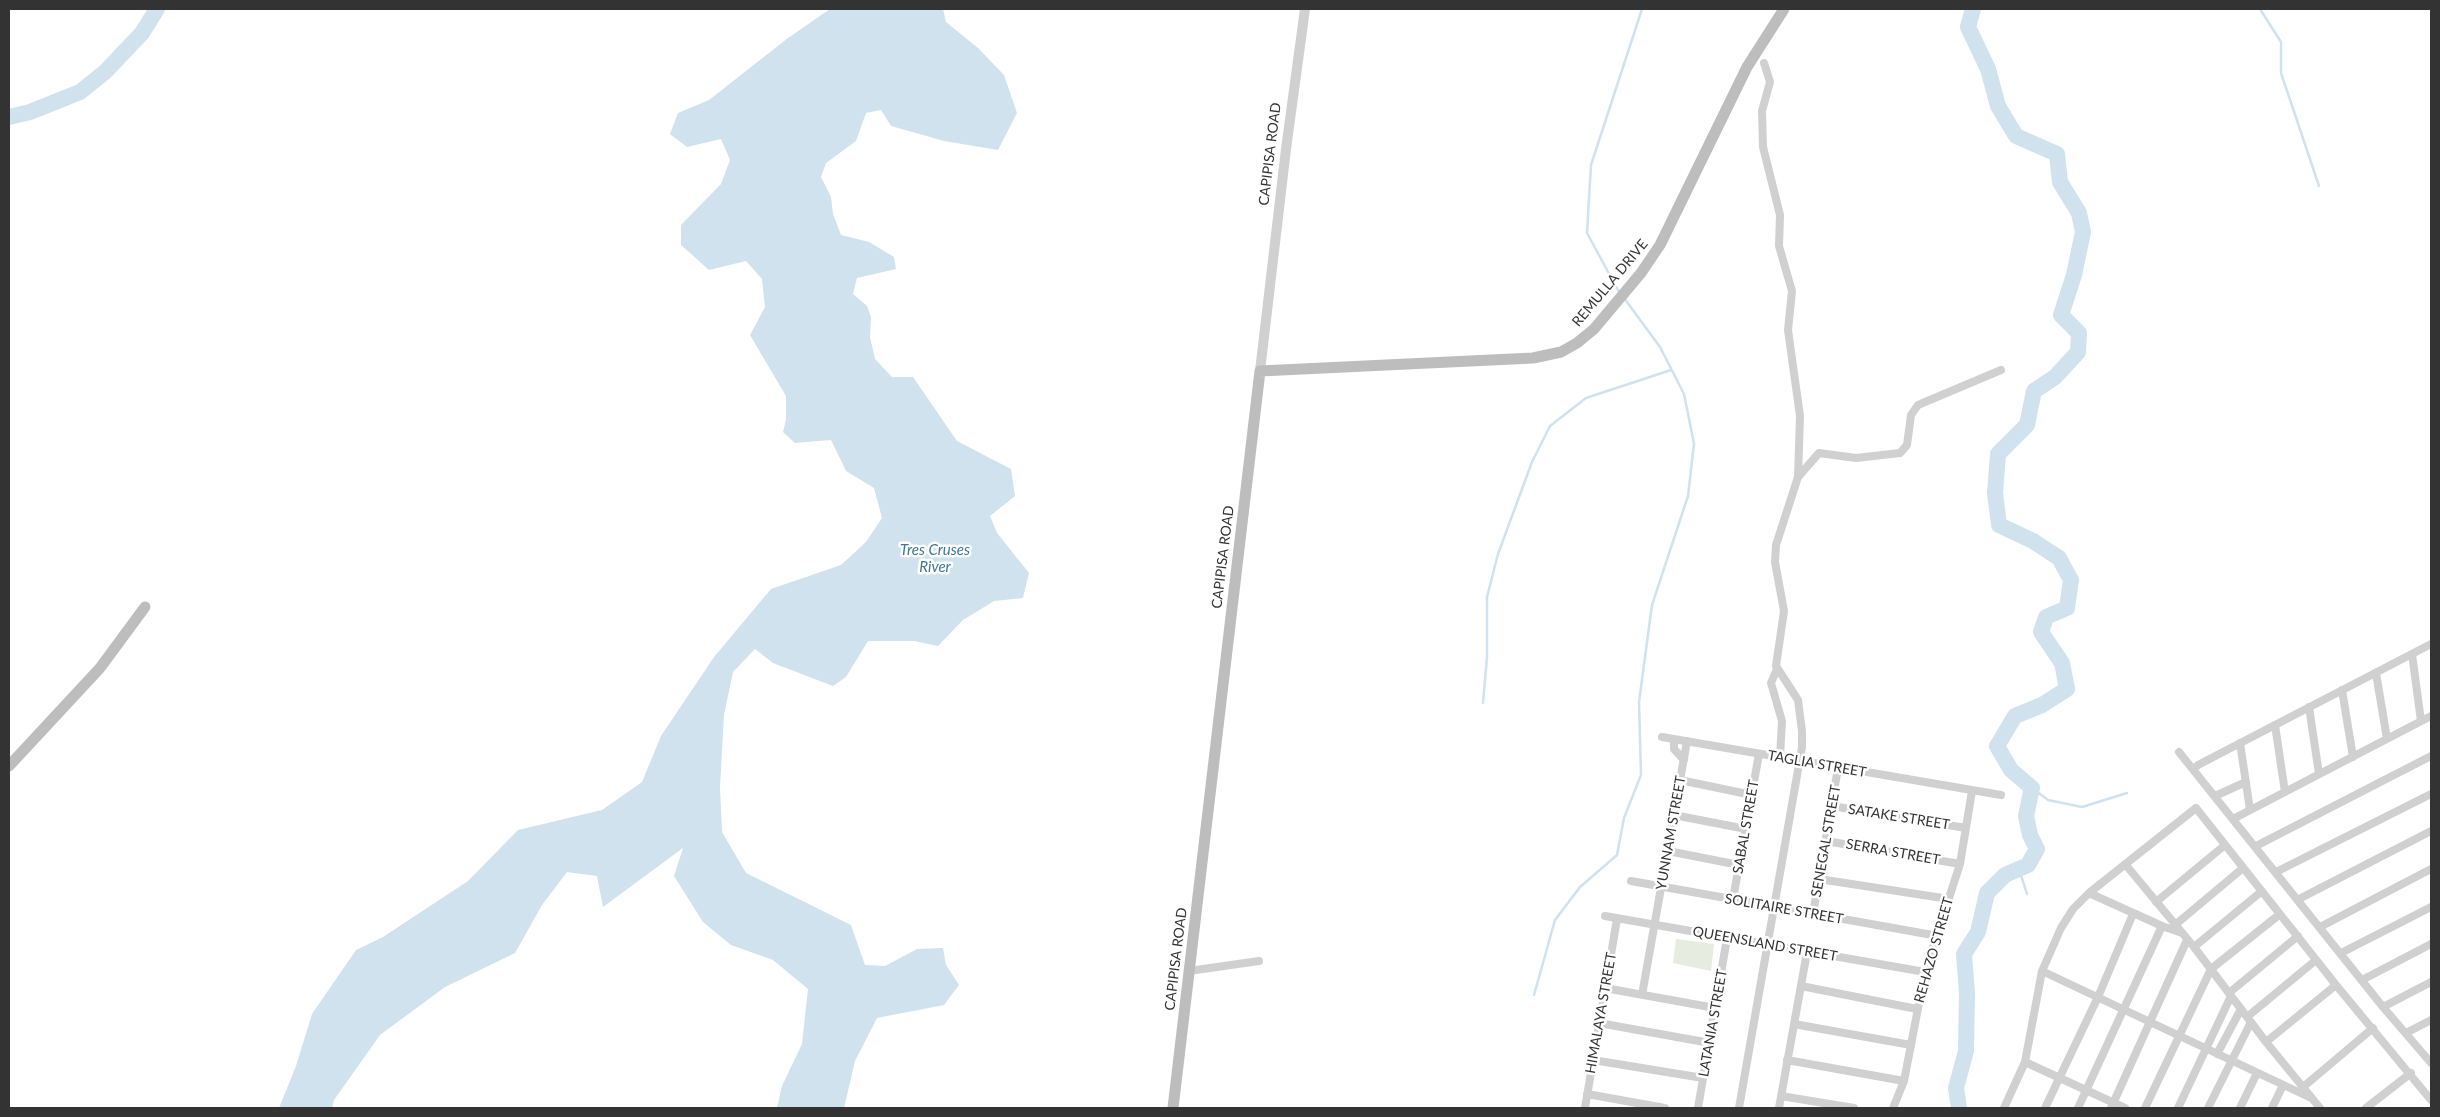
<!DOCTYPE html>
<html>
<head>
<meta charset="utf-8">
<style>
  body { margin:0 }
  #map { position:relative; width:2440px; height:1117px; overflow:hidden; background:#fff; font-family:Lato,sans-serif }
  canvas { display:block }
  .frame { position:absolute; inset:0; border:10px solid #333; pointer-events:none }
</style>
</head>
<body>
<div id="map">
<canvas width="2440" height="1117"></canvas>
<div class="frame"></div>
</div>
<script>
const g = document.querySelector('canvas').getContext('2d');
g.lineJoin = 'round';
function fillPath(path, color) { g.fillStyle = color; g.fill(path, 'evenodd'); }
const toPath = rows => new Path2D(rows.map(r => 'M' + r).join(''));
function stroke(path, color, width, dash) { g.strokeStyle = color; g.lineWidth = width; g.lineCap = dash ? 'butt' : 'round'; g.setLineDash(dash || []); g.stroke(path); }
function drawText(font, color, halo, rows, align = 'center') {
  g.font = font + ' Lato,sans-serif'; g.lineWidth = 5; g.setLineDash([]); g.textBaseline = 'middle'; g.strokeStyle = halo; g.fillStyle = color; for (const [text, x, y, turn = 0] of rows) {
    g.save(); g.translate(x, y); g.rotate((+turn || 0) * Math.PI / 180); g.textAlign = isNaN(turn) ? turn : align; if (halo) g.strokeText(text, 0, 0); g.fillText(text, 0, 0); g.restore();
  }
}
fillPath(toPath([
  [1676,939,1714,944,1711,971,1673,963]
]), '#e6ecdf');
fillPath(toPath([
  [830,9,943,9,946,22,978,48,1004,75,1017,113,998,150,944,141,891,126,881,110,866,113,856,141,826,163,821,177,831,197,833,214,841,235,869,242,894,257,896,269,857,278,853,294,867,306,871,317,870,337,875,359,892,377,913,377,957,441,1011,469,1015,496,990,516,997,533,1029,573,1023,598,994,601,963,620,938,646,914,641,868,641,846,677,833,686,773,663,755,649,733,672,724,715,720,787,722,832,746,873,851,925,865,965,885,966,917,949,943,948,946,965,959,985,944,1005,877,1018,855,1061,844,1108,777,1108,782,1086,802,1044,808,989,773,960,731,945,703,922,674,876,683,848,603,907,597,876,567,872,542,905,515,953,445,987,380,1035,334,1100,332,1108,279,1108,296,1066,312,1014,356,950,383,937,468,881,518,830,602,810,642,782,661,736,714,657,771,589,841,565,866,542,882,518,874,488,846,471,831,440,795,443,783,432,786,420,786,396,750,335,765,307,762,279,746,261,709,270,681,245,681,225,721,184,730,160,721,139,687,147,670,134,678,113,709,100,788,38]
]), '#cfe2ee');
stroke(toPath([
  [2260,9,2281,42,2281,73,2319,186],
  [1619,292,1587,233,1591,165,1642,9],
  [1483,703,1487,657,1487,597,1498,554,1532,462,1550,426,1586,398,1671,370],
  [2032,788,2048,800,2082,807,2127,793],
  [2019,869,2027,894],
  [1534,995,1555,920,1580,887,1617,855,1624,818,1641,775,1639,702,1652,605,1688,496,1694,444,1684,394,1660,347,1624,298]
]), '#cfe2ee', 2.5);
stroke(toPath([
  [9,117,30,112,80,92,105,72,142,33,157,9],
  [1959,1108,1956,1088,1966,1051,1967,993,1964,954,1978,932,1987,893,2005,875,2028,865,2037,849,2030,835,2026,816,2032,788,2011,770,1997,746,2015,716,2042,705,2067,689,2062,663,2041,632,2046,617,2067,608,2071,580,2059,558,2033,541,1999,525,1995,493,1998,454,2027,425,2034,391,2055,377,2078,352,2079,333,2061,315,2074,275,2083,232,2079,213,2060,182,2057,154,2016,136,1998,106,1988,69,1968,27,1973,9]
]), '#cfe2ee', 16);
stroke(toPath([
  [1798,477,1819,453,1856,458,1900,453,1907,445,1911,415,1918,405,2001,370],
  [2412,654,2421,721],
  [1777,669,1771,683,1782,721,1780,757],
  [2376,673,2387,739],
  [2342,690,2353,757],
  [2309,707,2319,774],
  [2275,725,2285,792],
  [1662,737,2001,795],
  [1674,739,1674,749,1684,760],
  [2240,743,2250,810],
  [2179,752,2383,1007,2431,1063],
  [2194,769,2198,765,2431,644],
  [1680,780,1752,795],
  [2215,796,2246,782],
  [1832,806,1966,828],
  [1674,815,1746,829],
  [2233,819,2431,716],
  [1826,841,1960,864],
  [2256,846,2431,756],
  [1668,851,1739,865],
  [2125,864,2194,947,2266,1042,2320,1108],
  [2276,872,2431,794],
  [1819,879,1949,899],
  [1631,881,1938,936],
  [2089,893,2162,926,2182,933],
  [1733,899,1759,754],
  [2299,899,2431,831],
  [2156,902,2225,845],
  [1813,914,1838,768],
  [1605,916,1925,972],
  [2175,925,2243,868],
  [2320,927,2431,869],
  [2194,947,2262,891],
  [2341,953,2431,907],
  [1189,971,1259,961],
  [2042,971,2309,1097],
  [2362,980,2431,944],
  [1801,986,1917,1009],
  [1605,988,1715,1008],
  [2229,993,2298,936],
  [1642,995,1687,741],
  [2383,1007,2431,982],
  [2247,1017,2316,960],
  [1599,1023,1710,1043],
  [1794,1024,1911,1045],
  [2406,1033,2431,1020],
  [2266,1042,2336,985],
  [2217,1054,2241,1009],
  [1593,1060,1703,1078],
  [1787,1060,1904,1081],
  [2025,1062,2125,1108],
  [2302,1088,2373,1028],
  [1587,1094,1665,1108],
  [1781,1096,1854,1108],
  [1585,1108,1617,919],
  [1698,1108,1727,938],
  [1739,1108,1802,747,1802,731,1798,700,1776,666,1784,611,1775,562,1776,545,1798,477,1800,416,1788,330,1792,291,1779,246,1780,215,1763,147,1762,111,1770,82,1764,63],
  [1779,1108,1807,952],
  [1893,1108,1904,1081,1925,972,1960,864,1972,791],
  [2004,1108,2025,1062,2042,971,2061,928,2073,909,2089,893,2196,808,2336,985,2431,1100],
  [2045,1108,2098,997,2133,914],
  [2078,1108,2162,926],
  [2111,1108,2187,940],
  [2145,1108,2211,969,2280,914],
  [2178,1108,2231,996],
  [2208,1108,2251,1022],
  [2240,1108,2257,1073],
  [2272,1108,2283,1085],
  [2366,1108,2411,1073]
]), '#d0d0d0', 8);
stroke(toPath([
  [1260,371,1286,149,1305,9]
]), '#d0d0d0', 10);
stroke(toPath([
  [9,766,100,668,145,607],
  [1173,1108,1260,371,1533,358,1561,352,1577,343,1594,329,1641,273,1660,245,1747,67,1784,9]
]), '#bdbdbd', 11);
drawText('14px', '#333', '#fff', [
  ["CAPIPISA ROAD",1270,154,-83],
  ["REMULLA DRIVE",1610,283,-50],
  ["CAPIPISA ROAD",1223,557,-83],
  ["TAGLIA STREET",1817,764,10],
  ["SATAKE STREET",1899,817,9],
  ["SABAL STREET",1746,827,-80],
  ["YUNNAM STREET",1671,833,-80],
  ["SENEGAL STREET",1826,841,-80],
  ["SERRA STREET",1893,852,10],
  ["SOLITAIRE STREET",1784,909,10],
  ["QUEENSLAND STREET",1765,944,10],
  ["REHAZO STREET",1934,950,-74],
  ["CAPIPISA ROAD",1176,959,-83],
  ["HIMALAYA STREET",1601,1013,-80],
  ["LATANIA STREET",1713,1023,-80]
]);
drawText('italic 15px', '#3f7597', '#fff', [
  ["Tres Cruses",935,550],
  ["River",935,567]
]);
</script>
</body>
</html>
